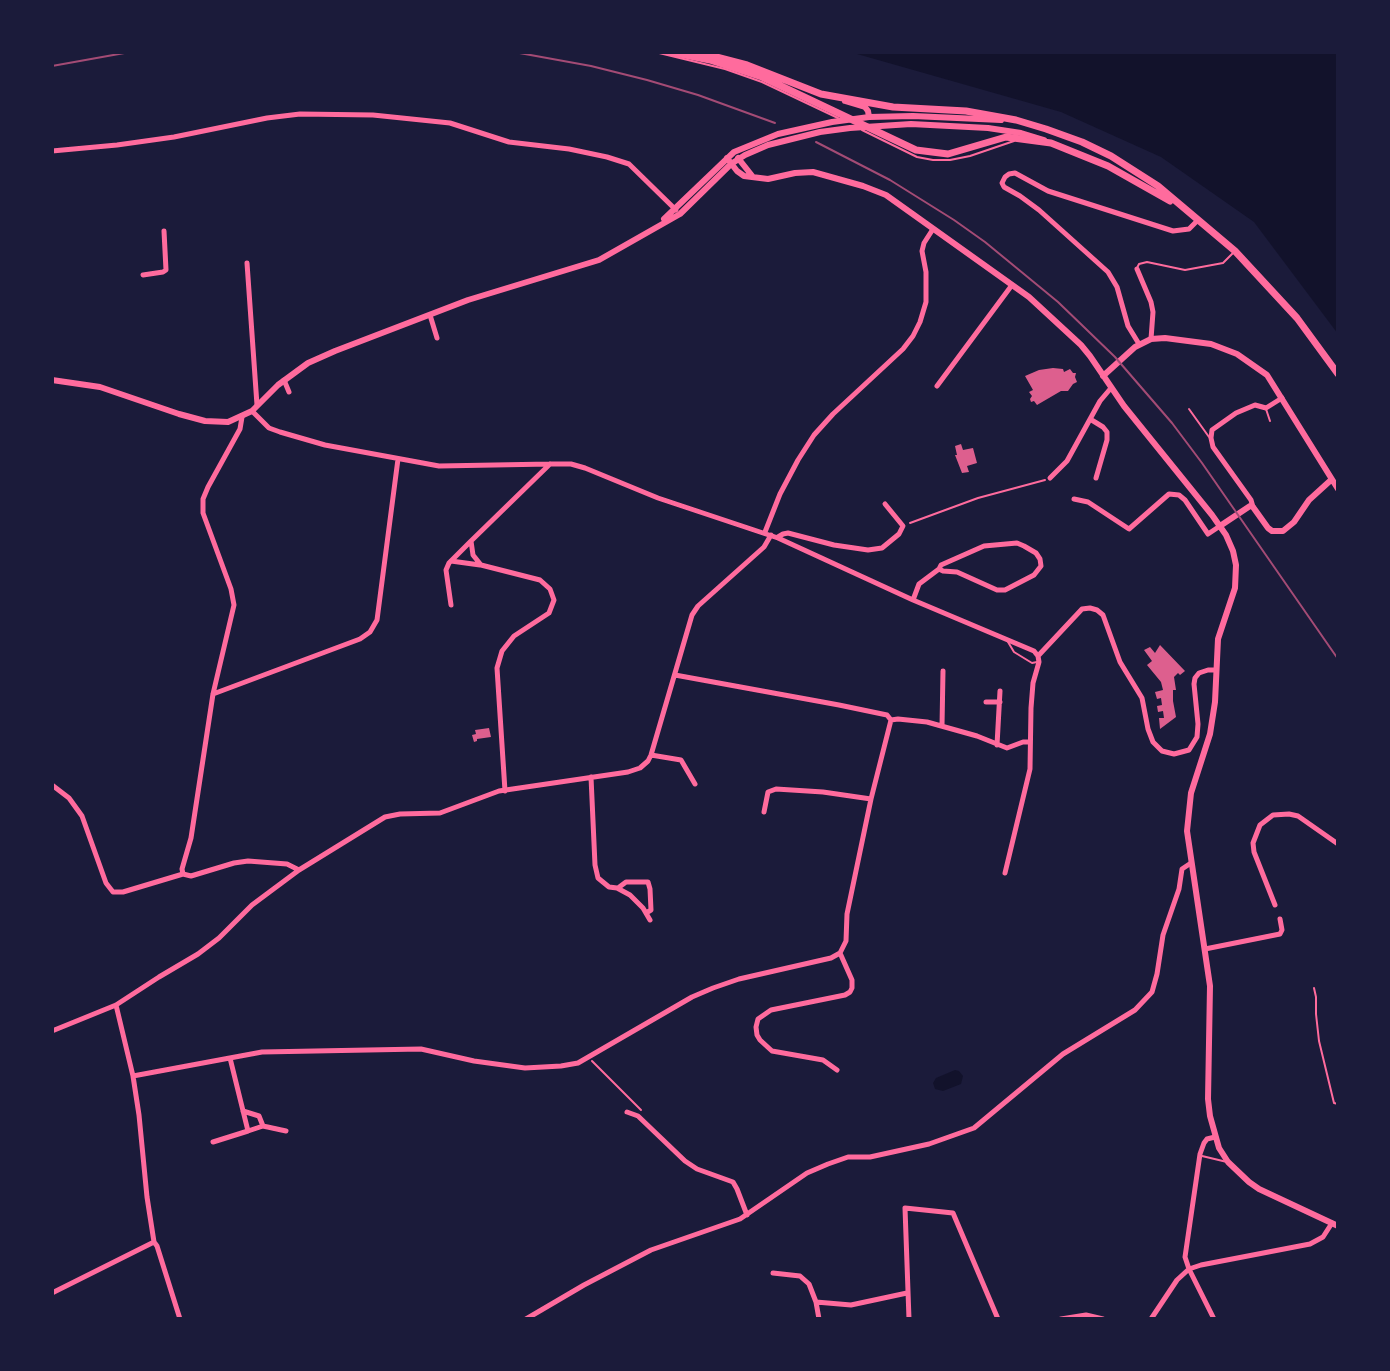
<!DOCTYPE html>
<html>
<head>
<meta charset="utf-8">
<style>
  body { margin:0 }
  #map { position:relative; width:1390px; height:1371px; overflow:hidden; background:#1b1b3a; font-family:"Fira Sans Condensed",sans-serif }
  canvas { display:block }
  .frame { position:absolute; inset:0; border:54px solid #1b1b3a; pointer-events:none }
</style>
</head>
<body>
<div id="map">
<canvas width="1390" height="1371"></canvas>
<div class="frame"></div>
</div>
<script>
const g = document.querySelector('canvas').getContext('2d');
g.lineJoin = 'round';
function fillPath(path, color) { g.fillStyle = color; g.fill(path, 'evenodd'); }
const toPath = rows => new Path2D(rows.map(r => 'M' + r).join(''));
function stroke(path, color, width, dash) { g.strokeStyle = color; g.lineWidth = width; g.lineCap = dash ? 'butt' : 'round'; g.setLineDash(dash || []); g.stroke(path); }
fillPath(toPath([
  [850,52,1338,52,1338,334,1254,222,1161,157,1061,112],
  [955,1070,959,1071,963,1076,961,1084,943,1091,935,1089,933,1083,936,1078]
]), '#12122b');
fillPath(toPath([
  [1053,368,1063,369,1064,372,1070,369,1073,373,1076,373,1075,377,1077,382,1073,384,1068,391,1061,391,1037,405,1034,401,1031,402,1030,399,1032,396,1029,392,1033,390,1025,376,1039,370],
  [961,444,963,450,973,448,977,463,967,466,969,472,962,473,955,455,957,455,955,446],
  [1160,645,1185,671,1180,675,1178,673,1174,677,1176,690,1173,690,1173,701,1176,717,1160,729,1159,718,1164,718,1163,711,1158,712,1157,706,1162,705,1161,698,1157,699,1155,692,1163,690,1161,682,1147,665,1152,661,1144,650,1150,647,1155,653],
  [489,728,491,737,477,739,477,741,474,742,472,735,476,734,475,730]
]), '#dd5f8e');
stroke(toPath([
  [910,523,978,498,1045,480],
  [1314,988,1316,997,1316,1014,1319,1041,1334,1103,1338,1104],
  [592,1061,641,1110]
]), '#ff6b9d', 2);
stroke(toPath([
  [655,52,725,69,762,82,838,118],
  [862,130,917,157,933,160,950,160,970,156,1014,141],
  [1137,268,1139,264,1147,262,1185,270,1223,263,1234,252],
  [1189,409,1209,437],
  [1266,409,1270,421],
  [1008,642,1014,652,1032,663,1037,662],
  [1202,1156,1227,1162]
]), '#ff6b9d', 2);
stroke(toPath([
  [52,151,117,145,174,137,267,118,300,114,373,115,450,123,509,142,569,149,607,157,629,164,676,210],
  [247,263,257,405],
  [1137,269,1151,302,1153,312,1151,339],
  [143,275,163,272,166,270,164,231],
  [430,315,437,338],
  [1139,344,1128,326,1117,287,1108,272,1039,210,1020,196,1004,187,1002,183,1005,177,1009,174,1015,173,1048,191,1173,231,1189,229,1198,220],
  [284,380,289,392],
  [937,386,1012,285],
  [252,411,269,428,280,432,325,445,439,466,550,464,571,464,585,468,658,498,778,538,913,600,1034,651,1038,656],
  [1090,419,1103,427,1107,432,1107,440,1096,478],
  [1050,478,1067,461,1100,401,1111,388],
  [1074,499,1088,502,1129,529,1169,494,1179,495,1185,500,1208,534,1220,526],
  [1253,507,1251,500,1213,447,1211,438,1212,430,1236,413,1255,405,1266,408,1282,398],
  [765,532,780,494,798,460,814,435,833,414,903,349,913,336,920,322,926,302,926,272,922,251,924,243,933,229],
  [778,537,783,534,788,533,834,545,868,550,882,548,899,534,903,526,885,504],
  [451,561,480,565],
  [913,600,919,584,939,569,941,565,984,546,1017,543,1024,546,1036,553,1040,559,1041,566,1034,575,1005,590,997,590,957,572,943,571,939,569],
  [451,605,446,570,449,563,471,541],
  [1038,656,1082,609,1090,608,1097,610,1103,615,1120,662,1142,698,1148,729,1153,742,1162,751,1174,754,1189,750,1197,737,1198,724,1194,684,1195,678,1199,673,1208,670,1216,670],
  [675,675,839,705,887,715,891,720,898,719,927,722,977,736,1007,748,1023,742,1030,742],
  [213,694,360,639,370,632,377,620,398,459],
  [986,702,1000,702],
  [942,726,943,671],
  [997,745,1000,691],
  [651,755,681,760,695,784],
  [591,777,595,865,598,878,609,887,617,888,630,895,643,908,650,920],
  [52,785,69,798,82,816,106,883,113,892,123,892,183,874,191,876,234,863,248,861,287,864,299,870],
  [505,791,497,668,502,651,514,636,549,613,554,600,550,589,540,580,481,565,473,555,471,541,550,464],
  [764,812,768,792,776,789,823,792,871,799],
  [1005,873,1030,769,1031,708,1033,683,1039,662,1038,656],
  [183,874,182,869,191,838,213,694,234,605,231,589,203,513,203,499,208,487,240,429,242,417],
  [618,888,626,882,648,882,650,889,651,910,646,913],
  [1275,905,1254,852,1253,843,1260,825,1273,815,1289,814,1298,816,1338,844],
  [1205,949,1280,934,1282,930,1280,919],
  [116,1005,133,1076,139,1115,147,1197,154,1242,157,1246,180,1319],
  [52,1031,116,1005,159,977,198,954,219,938,252,905,299,870,385,817,400,814,440,813,499,791,628,772,640,768,648,761,651,755,692,615,698,606,764,547,771,535],
  [837,1070,823,1060,772,1051,760,1040,757,1035,756,1027,758,1019,771,1010,845,995,850,992,852,988,852,980,840,953],
  [133,1076,262,1052,421,1049,474,1061,525,1068,561,1066,578,1063,692,997,713,988,739,979,831,958,840,953,846,941,847,914,871,799,891,720],
  [243,1111,259,1116,263,1126,286,1131],
  [627,1112,638,1116,685,1161,697,1169,733,1182,737,1189,747,1215],
  [248,1131,263,1126],
  [213,1142,248,1131,230,1058],
  [773,1273,800,1276,809,1284,816,1302],
  [52,1293,154,1242],
  [526,1319,584,1285,651,1250,740,1219,807,1173,828,1164,848,1157,870,1157,929,1144,974,1128,1063,1054,1135,1010,1152,992,1157,974,1163,935,1179,889,1182,869,1191,863],
  [819,1319,816,1302,851,1305,907,1293],
  [909,1319,905,1208,953,1213,998,1319],
  [1061,1319,1086,1315,1103,1319],
  [1151,1319,1177,1280,1189,1269,1201,1265,1310,1244,1323,1237,1332,1223],
  [1214,1319,1189,1269,1185,1257,1200,1154,1204,1143,1207,1139,1215,1137]
]), '#ff6b9d', 5);
stroke(toPath([
  [845,101,865,107,868,111,869,117],
  [727,158,737,171,744,176,768,179,795,173,813,172,863,186,886,195,1029,297,1081,345,1090,356,1124,406,1212,515,1226,535,1233,551,1236,565,1235,588,1218,639,1215,702,1210,734,1191,793,1187,831,1210,986,1208,1099,1210,1116,1219,1148,1228,1162,1249,1182,1259,1189,1338,1226],
  [738,158,753,177],
  [664,219,734,152,778,134,832,122,869,117,913,116,1001,120],
  [1103,376,1135,347,1151,339,1165,338,1211,344,1237,354,1267,375,1338,489],
  [52,380,100,387,179,414,205,421,228,422,252,411,278,385,308,363,335,351,468,300,599,260,680,214,731,164,745,155,768,145,820,132,850,128,911,124,988,128,1021,133,1044,140],
  [1220,526,1250,506,1253,507,1268,528,1272,531,1283,531,1294,522,1309,500,1331,480]
]), '#ff6b9d', 6);
stroke(toPath([
  [670,52,710,60,762,77,916,150,948,154,1006,137,1051,143,1108,166,1170,201],
  [697,52,747,65,821,94,893,107,966,111,1016,120,1046,129,1082,142,1111,156,1158,186,1235,251,1297,318,1338,374]
]), '#ff6b9d', 7);
stroke(toPath([
  [514,52,591,66,647,80,698,95,775,123],
  [52,66,130,52],
  [816,142,890,180,954,220,985,242,1058,302,1115,357,1172,423,1202,463,1338,659]
]), '#a44b75', 2);
</script>
</body>
</html>
